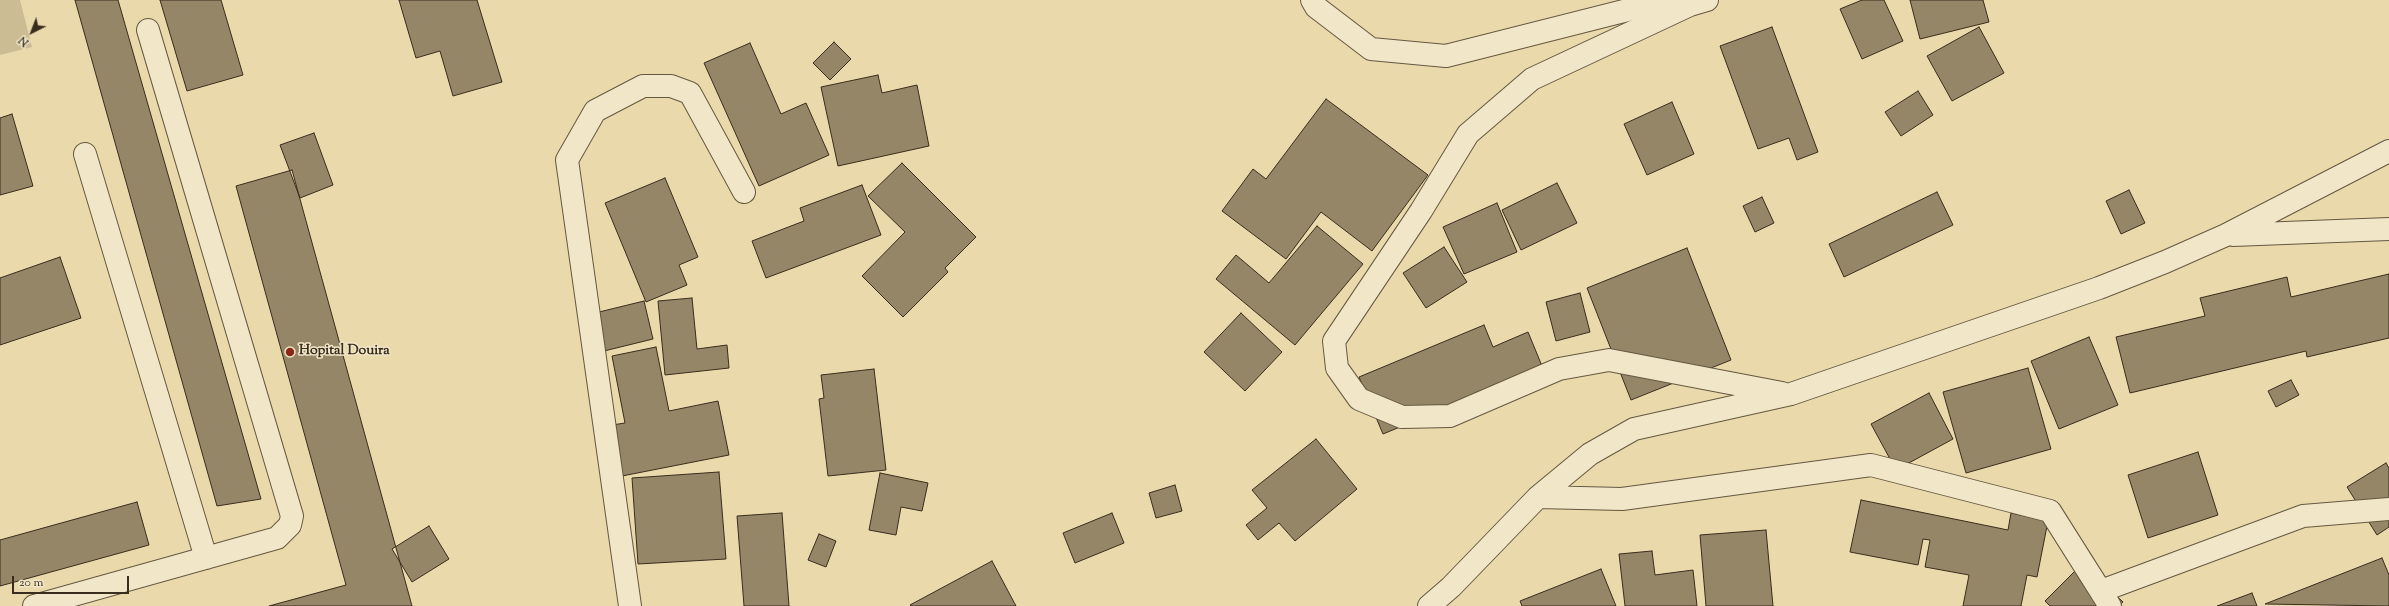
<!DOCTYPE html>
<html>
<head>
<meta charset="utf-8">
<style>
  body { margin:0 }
  #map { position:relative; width:2389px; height:606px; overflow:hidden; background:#ead9ab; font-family:"Sorts Mill Goudy",serif }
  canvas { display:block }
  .north { position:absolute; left:12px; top:12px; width:40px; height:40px; -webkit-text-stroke:3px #f1e6c8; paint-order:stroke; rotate:222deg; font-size:11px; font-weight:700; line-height:16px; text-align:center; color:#392d1d }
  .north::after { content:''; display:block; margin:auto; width:14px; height:18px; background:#392d1d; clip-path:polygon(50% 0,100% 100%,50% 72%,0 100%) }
  .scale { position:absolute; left:12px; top:576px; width:117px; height:18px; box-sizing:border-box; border:2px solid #392d1d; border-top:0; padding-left:5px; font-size:12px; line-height:14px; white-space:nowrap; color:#392d1d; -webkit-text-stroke:3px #f1e6c8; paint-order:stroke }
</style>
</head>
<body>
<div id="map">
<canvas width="2389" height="606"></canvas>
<div class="north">N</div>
<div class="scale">20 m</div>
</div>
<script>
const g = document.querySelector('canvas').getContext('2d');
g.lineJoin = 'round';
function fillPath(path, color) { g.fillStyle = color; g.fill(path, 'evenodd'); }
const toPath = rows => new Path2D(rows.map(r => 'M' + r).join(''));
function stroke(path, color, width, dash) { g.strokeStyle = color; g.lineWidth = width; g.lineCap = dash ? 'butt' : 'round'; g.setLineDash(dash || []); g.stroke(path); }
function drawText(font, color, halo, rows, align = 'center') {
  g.font = font + ' "Sorts Mill Goudy",serif'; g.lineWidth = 3; g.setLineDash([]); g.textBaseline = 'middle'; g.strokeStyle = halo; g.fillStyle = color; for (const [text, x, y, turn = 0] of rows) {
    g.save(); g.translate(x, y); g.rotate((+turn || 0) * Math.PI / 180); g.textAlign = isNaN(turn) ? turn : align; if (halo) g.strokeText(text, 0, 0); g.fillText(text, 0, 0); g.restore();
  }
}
fillPath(toPath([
  [0,0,20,0,32,47,0,55]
]), '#ccbc93');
const building = toPath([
  [75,0,118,0,261,499,217,506,75,0],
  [160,0,221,0,243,75,187,91,160,0],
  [399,0,477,0,502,82,453,96,440,51,416,58,399,0],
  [1862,0,1884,0,1903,41,1862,59,1840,9,1862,0],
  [1910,0,1983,0,1989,22,1920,39,1910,0],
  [1772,27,1818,152,1797,160,1789,138,1758,149,1720,46,1772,27],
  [1979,27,2004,73,1952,101,1927,56,1979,27],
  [834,42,851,59,830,80,813,63,834,42],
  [750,43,781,114,806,103,829,155,759,186,704,63,750,43],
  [878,75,882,93,917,85,929,146,838,166,821,87,878,75],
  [1918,91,1933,115,1901,136,1885,112,1918,91],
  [1326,99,1428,175,1372,251,1321,212,1286,259,1222,211,1253,169,1266,179,1326,99],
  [1672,102,1694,154,1647,175,1624,124,1672,102],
  [12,114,33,186,0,195,0,118,12,114],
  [314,133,333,185,300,198,280,145,314,133],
  [902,163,976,237,945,268,948,272,903,317,862,276,905,232,868,196,902,163],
  [292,170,412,606,269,606,346,585,236,186,292,170],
  [665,178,698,257,679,265,687,285,646,302,605,203,665,178],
  [1557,183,1577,223,1521,250,1502,210,1557,183],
  [862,185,881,235,766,278,752,241,804,221,800,208,862,185],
  [2129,190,2145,223,2121,234,2106,201,2129,190],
  [1937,192,1953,225,1844,277,1829,244,1937,192],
  [1762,197,1774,223,1755,232,1743,206,1762,197],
  [1497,203,1517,252,1464,274,1443,227,1497,203],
  [1317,226,1363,264,1295,345,1216,279,1236,255,1269,283,1317,226],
  [1444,247,1467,282,1426,308,1403,273,1444,247],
  [1687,248,1731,360,1631,400,1587,288,1687,248],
  [60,257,81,318,0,345,0,278,60,257],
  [2389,274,2389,338,2307,357,2306,351,2130,393,2116,337,2205,316,2200,298,2287,277,2291,297,2389,274],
  [1580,293,1590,332,1556,341,1546,302,1580,293],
  [692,298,697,349,727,345,729,368,665,375,658,301,692,298],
  [644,301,653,339,604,351,595,313,644,301],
  [1241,313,1282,352,1245,391,1204,352,1241,313],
  [1484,325,1493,347,1528,332,1549,383,1526,375,1383,434,1359,377,1484,325],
  [2089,337,2118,405,2059,429,2031,361,2089,337],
  [656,347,669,411,718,401,729,455,622,476,612,425,625,423,612,356,656,347],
  [2028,368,2051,449,1966,473,1943,392,2028,368],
  [874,369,886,470,828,476,819,399,824,398,821,375,874,369],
  [2291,380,2299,395,2276,407,2268,391,2291,380],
  [1929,393,1953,439,1896,470,1871,424,1929,393],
  [1316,439,1357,489,1295,541,1279,523,1258,540,1246,525,1267,508,1252,490,1316,439],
  [2198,452,2218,515,2148,538,2128,475,2198,452],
  [2386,463,2389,468,2389,527,2377,535,2347,487,2386,463],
  [719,472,726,559,638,564,632,478,719,472],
  [880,473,928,483,922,511,901,507,896,535,869,530,880,473],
  [1175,485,1182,511,1156,518,1149,493,1175,485],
  [1861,500,2008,530,2011,513,2048,521,2037,577,2027,575,2021,606,1963,606,1969,575,1925,567,1930,540,1923,539,1918,565,1850,552,1861,500],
  [137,502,149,545,0,586,0,540,137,502],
  [782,513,789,606,744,606,737,516,782,513],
  [1112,513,1124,543,1075,563,1063,533,1112,513],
  [429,526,449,559,412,582,392,549,429,526],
  [1766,530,1773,606,1706,606,1700,535,1766,530],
  [819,534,836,541,826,567,808,560,819,534],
  [1652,551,1655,575,1693,570,1697,606,1625,606,1619,554,1652,551],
  [2382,558,2389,575,2389,606,2265,604,2382,558],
  [992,561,1016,606,911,606,910,605,992,561],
  [2083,563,2123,602,2119,606,2050,606,2045,601,2083,563],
  [1601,569,1616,606,1522,606,1520,601,1601,569],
  [2252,593,2257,606,2217,606,2252,593]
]);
fillPath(building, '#958667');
stroke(building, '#392d1d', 1);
const service = toPath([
  [1312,0,1316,7,1371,49,1446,56,1667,0],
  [85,154,206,558],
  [34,606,277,538,290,525,292,516,148,30]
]);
const minor = toPath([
  [1707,0,1690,5,1532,79,1468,134,1421,211,1334,341,1337,368,1359,399,1402,417,1450,416,1559,369,1609,360,1782,393],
  [2233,235,2389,229],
  [1538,497,1622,499,1871,465,2050,511,2110,606],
  [2101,591,2303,516,2389,509],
  [630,606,567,160,595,111,643,86,671,86,690,93,744,192],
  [1429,606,1451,587,1538,497,1590,454,1634,429,1791,394,2099,288,2165,262,2226,235,2389,151]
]);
stroke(service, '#655840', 24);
stroke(minor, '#655840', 24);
stroke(service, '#f1e6c8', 22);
stroke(minor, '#f1e6c8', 22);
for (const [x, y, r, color] of [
  [290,352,5,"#8f2418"]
]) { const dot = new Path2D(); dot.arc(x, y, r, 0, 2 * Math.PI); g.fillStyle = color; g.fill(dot); stroke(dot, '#f1e6c8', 1.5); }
drawText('bold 14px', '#392d1d', '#f1e6c8', [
  ["Hopital Douira",299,352]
], 'left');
</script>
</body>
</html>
